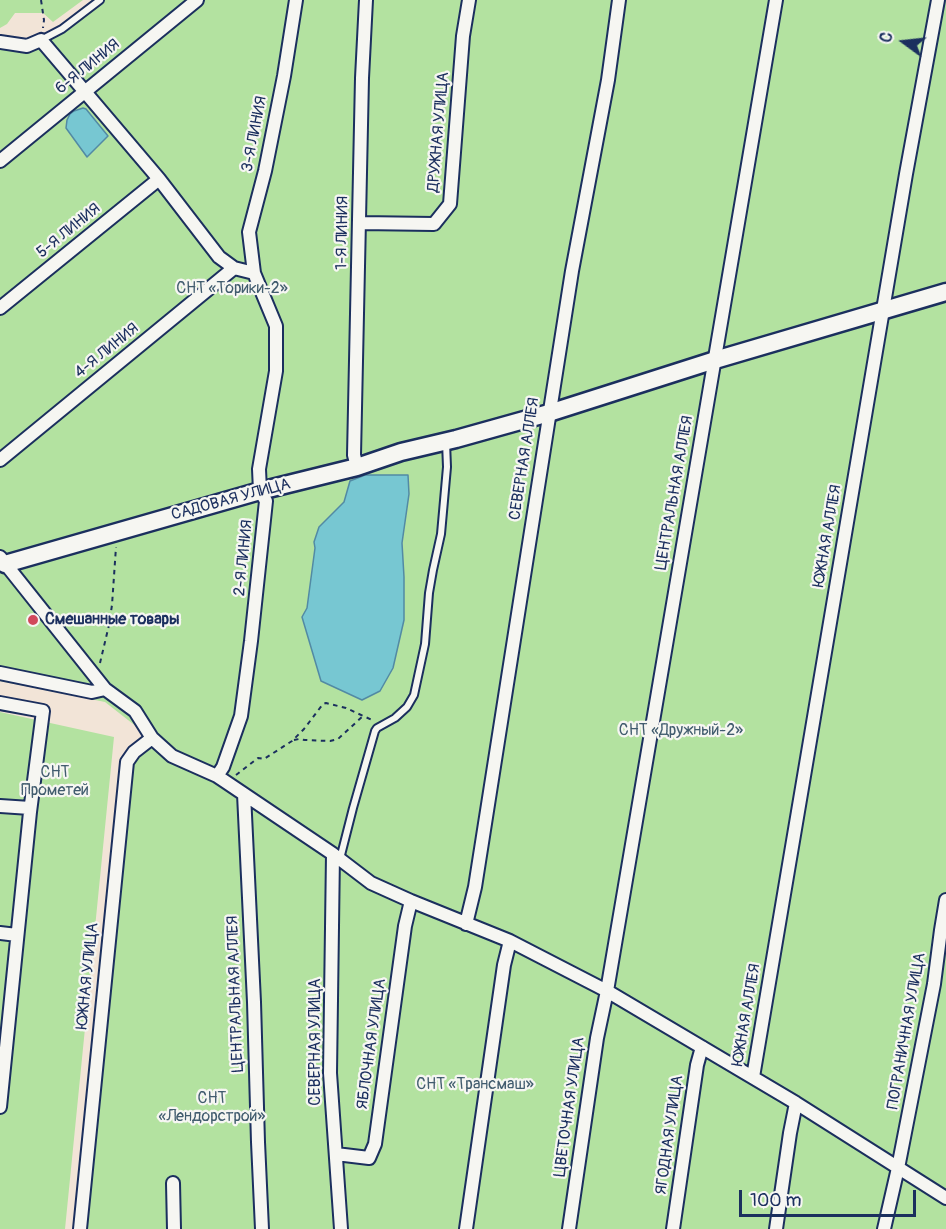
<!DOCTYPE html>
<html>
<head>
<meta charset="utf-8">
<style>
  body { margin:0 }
  #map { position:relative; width:946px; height:1229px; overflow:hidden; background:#f2e4d7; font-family:Pangolin,sans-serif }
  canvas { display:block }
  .north { position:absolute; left:874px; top:12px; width:60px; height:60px; -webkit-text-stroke:4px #f6f6f2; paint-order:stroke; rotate:285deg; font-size:16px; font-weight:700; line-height:24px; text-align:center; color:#1b2f5e }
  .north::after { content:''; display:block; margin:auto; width:21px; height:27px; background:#1b2f5e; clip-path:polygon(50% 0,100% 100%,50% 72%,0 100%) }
  .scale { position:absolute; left:739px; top:1190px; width:177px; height:27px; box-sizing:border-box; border:3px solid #1b2f5e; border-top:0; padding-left:8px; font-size:18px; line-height:21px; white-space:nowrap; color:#1b2f5e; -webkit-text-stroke:4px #f6f6f2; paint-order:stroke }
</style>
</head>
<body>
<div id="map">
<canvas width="946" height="1229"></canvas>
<div class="north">С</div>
<div class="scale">100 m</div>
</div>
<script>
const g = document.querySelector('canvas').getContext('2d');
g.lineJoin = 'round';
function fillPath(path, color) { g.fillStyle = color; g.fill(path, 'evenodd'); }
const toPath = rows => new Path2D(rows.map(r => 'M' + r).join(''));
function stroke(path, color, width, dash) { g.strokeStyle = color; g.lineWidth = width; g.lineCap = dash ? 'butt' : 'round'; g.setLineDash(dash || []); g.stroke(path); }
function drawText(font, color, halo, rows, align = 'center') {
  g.font = font + ' Pangolin,sans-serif'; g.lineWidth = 4.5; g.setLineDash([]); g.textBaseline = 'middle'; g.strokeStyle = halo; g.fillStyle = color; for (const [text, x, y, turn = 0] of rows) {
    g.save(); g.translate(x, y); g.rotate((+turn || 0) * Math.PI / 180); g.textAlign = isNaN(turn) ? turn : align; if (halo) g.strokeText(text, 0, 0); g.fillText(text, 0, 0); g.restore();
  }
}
fillPath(toPath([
  [0,0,83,0,53,22,43,13,15,13,7,24,0,28],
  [100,0,946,0,946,1229,80,1229,127,762,151,738,105,702,0,681,0,42,41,40],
  [0,712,114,737,65,1229,0,1229]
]), '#b3e2a0');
const water = toPath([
  [83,108,86,109,108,136,87,157,66,128,67,120,70,114,74,111,83,108],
  [365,475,408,475,409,494,402,543,404,577,404,620,393,668,380,691,362,700,321,681,302,617,307,608,315,548,314,542,319,527,344,502,350,481,365,475]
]);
fillPath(water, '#77c7d2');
stroke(water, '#528aa4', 1.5);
const lane = toPath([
  [41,40,62,29,100,0],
  [340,859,353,808,375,731,377,728,395,718,407,707,414,695,425,644,429,593,433,570,441,534,447,467,446,442]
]);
const street = toPath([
  [0,42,27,46,41,40,159,179,219,257,234,268,254,273],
  [0,161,197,0],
  [360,223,434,224,450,204,463,36,469,0],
  [0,308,159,179],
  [0,460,234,268],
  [357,467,354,455,362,78,366,0],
  [0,557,105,689,135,711,152,738,172,756,217,776,226,782,333,854,371,883,411,901,510,941,607,991,796,1103,946,1198],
  [0,673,92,692,105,689],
  [0,703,43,711,30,812,0,1107],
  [217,776,223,767,241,716,251,641,266,501,260,491,259,469,276,371,276,326,254,273,249,232,265,171,284,76,296,0],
  [244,794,254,1002,258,1142,262,1229],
  [0,806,30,808],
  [333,854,330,1073,341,1229],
  [466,924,475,887,572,271,608,80,619,0],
  [0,933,17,935],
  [753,1077,906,174,938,0],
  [336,1154,369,1158,375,1144,405,926,411,901],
  [173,1183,174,1229],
  [80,1229,127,762,134,752,152,738],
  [466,1229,504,965,510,941],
  [569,1229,597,1038,607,991,776,0],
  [673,1229,697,1065,702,1047],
  [776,1229,790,1133,796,1103],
  [884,1229,898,1168,934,984,941,930,946,900]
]);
const secondary = toPath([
  [5,564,260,491,357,467,401,452,456,439,549,413,715,360,946,292]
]);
stroke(lane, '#1b2f5e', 10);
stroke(street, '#1b2f5e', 16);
stroke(secondary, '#1b2f5e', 21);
stroke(toPath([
  [41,0,44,20,43,28],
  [100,663,109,625,112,605,116,547],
  [294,740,299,739,305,740,330,741,338,739,363,716],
  [236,775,258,758,264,759,292,741,304,729,323,704,326,703,346,708,372,720]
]), '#1b2f5e', 2, [4.5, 4.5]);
stroke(lane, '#f6f6f2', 6);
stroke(street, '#f6f6f2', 12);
stroke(secondary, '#f6f6f2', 16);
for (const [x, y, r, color] of [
  [33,620,6,"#d1495b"]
]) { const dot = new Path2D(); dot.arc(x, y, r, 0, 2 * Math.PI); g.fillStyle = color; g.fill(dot); stroke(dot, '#f6f6f2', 2); }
drawText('16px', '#1b2f5e', '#f6f6f2', [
  ["6-Я ЛИНИЯ",88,67,-39],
  ["ДРУЖНАЯ УЛИЦА",439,132,-85],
  ["3-Я ЛИНИЯ",255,134,-79],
  ["5-Я ЛИНИЯ",69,231,-39],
  ["1-Я ЛИНИЯ",343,233,-89],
  ["4-Я ЛИНИЯ",107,351,-39],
  ["СЕВЕРНАЯ АЛЛЕЯ",525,459,-81],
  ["ЦЕНТРАЛЬНАЯ АЛЛЕЯ",675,493,-80],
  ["САДОВАЯ УЛИЦА",231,500,-15],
  ["ЮЖНАЯ АЛЛЕЯ",828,536,-80],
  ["2-Я ЛИНИЯ",244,558,-84],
  ["ЮЖНАЯ УЛИЦА",88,976,-84],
  ["ЦЕНТРАЛЬНАЯ АЛЛЕЯ",236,994,-92],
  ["ЮЖНАЯ АЛЛЕЯ",747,1015,-80],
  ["ПОГРАНИЧНАЯ УЛИЦА",907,1031,-80],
  ["СЕВЕРНАЯ УЛИЦА",316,1042,-90],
  ["ЯБЛОЧНАЯ УЛИЦА",372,1044,-82],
  ["ЦВЕТОЧНАЯ УЛИЦА",570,1107,-82],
  ["ЯГОДНАЯ УЛИЦА",670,1135,-82]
]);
drawText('16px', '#415c6e', '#f6f6f2', [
  ["СНТ «Торики-2»",232,289],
  ["СНТ «Дружный-2»",681,731],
  ["СНТ",55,773],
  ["Прометей",55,791],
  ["СНТ «Трансмаш»",475,1085],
  ["СНТ",212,1099],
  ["«Лендорстрой»",212,1117]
]);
drawText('bold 16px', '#1b2f5e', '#f6f6f2', [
  ["Смешанные товары",45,620]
], 'left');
</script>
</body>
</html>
